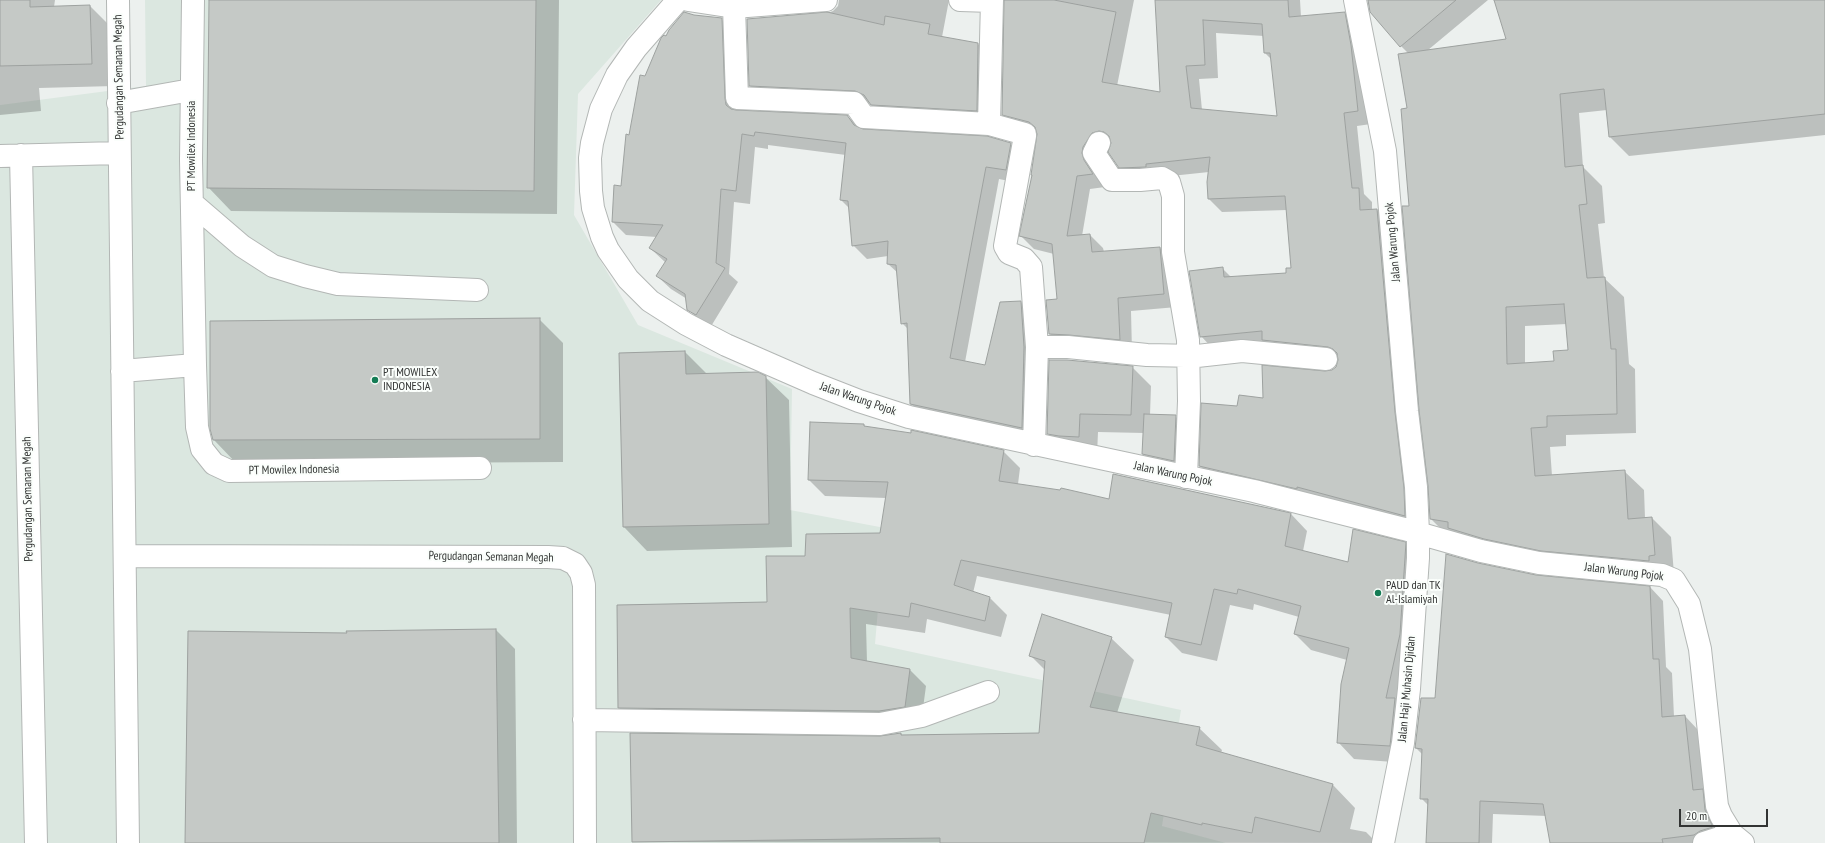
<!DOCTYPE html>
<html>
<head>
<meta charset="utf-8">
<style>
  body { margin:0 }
  #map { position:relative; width:1825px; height:843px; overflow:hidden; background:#ecf0ee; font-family:"PT Sans Narrow",sans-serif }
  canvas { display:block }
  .scale { position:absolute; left:1679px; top:809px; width:89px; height:18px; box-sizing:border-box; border:2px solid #323433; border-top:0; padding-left:5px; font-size:12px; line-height:14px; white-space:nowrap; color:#323433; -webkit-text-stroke:3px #fafefb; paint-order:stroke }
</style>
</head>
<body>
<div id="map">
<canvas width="1825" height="843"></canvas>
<div class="scale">20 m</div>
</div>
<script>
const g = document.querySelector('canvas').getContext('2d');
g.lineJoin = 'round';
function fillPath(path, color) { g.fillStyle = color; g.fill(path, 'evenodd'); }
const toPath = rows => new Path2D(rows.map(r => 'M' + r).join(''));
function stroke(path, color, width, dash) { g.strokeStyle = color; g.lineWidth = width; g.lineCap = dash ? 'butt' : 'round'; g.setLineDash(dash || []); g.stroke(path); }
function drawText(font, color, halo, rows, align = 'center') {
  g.font = font + ' "PT Sans Narrow",sans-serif'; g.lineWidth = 4; g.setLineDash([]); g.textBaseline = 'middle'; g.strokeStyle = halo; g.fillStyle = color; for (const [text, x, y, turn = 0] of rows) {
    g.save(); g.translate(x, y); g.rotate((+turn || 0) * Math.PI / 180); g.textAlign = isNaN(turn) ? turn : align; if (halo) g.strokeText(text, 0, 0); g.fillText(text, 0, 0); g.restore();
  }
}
fillPath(toPath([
  [145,0,661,0,578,94,574,215,638,325,792,389,790,510,885,528,875,644,1181,710,1162,826,1226,843,0,843,0,105,146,86]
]), '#dbe7e0');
fillPath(toPath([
  [0,0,55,0,54,7,90,6,113,29,114,86,39,88,41,111,0,115],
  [210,0,559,0,557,214,231,211,208,187],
  [716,0,949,0,942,37,978,44,991,57,990,124,885,118,869,103,763,99,750,86,828,13,833,11,838,6,839,0,748,7],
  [950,0,1134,0,1117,86,1161,93,1156,0,1300,0,1301,17,1344,13,1358,27,1371,124,1357,126,1364,194,1372,202,1372,210,1377,210,1390,223,1418,529,1213,479,1200,466,1238,407,1264,399,1325,372,1332,371,1337,366,1339,359,1214,350,1201,336,1222,268,1232,278,1287,274,1292,269,1287,210,1222,212,1209,199,1209,172,1133,180,1119,167,1112,144,1106,145,1105,187,1090,189,1082,236,1090,235,1103,248,1104,252,1160,248,1173,261,1177,307,1131,311,1132,352,1063,347,1050,334,1047,301,1058,300,1054,254,1034,249,1021,236,1033,175,1038,134,1016,128,1003,114,1005,0],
  [1216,33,1264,36,1265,53,1272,60,1278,117,1202,110,1199,79,1218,78],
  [1369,0,1488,0,1428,50,1507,39,1495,0,1825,0,1825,135,1629,156,1610,137,1607,110,1579,113,1583,167,1602,186,1605,223,1598,224,1604,278,1624,297,1629,364,1635,369,1636,433,1566,435,1566,446,1550,447,1552,476,1624,471,1644,490,1645,518,1652,518,1671,537,1674,574,1450,538,1431,519,1410,206,1408,53,1401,46],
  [1567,324,1569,351,1555,362,1525,364,1525,326],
  [721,19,735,32,738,112,847,116,863,130,1010,144,1024,157,1019,183,999,179,965,362,985,366,1021,302,1034,315,1035,441,925,417,911,404,908,329,902,323,898,273,888,264,888,256,867,259,853,245,849,208,841,200,846,155,768,145,768,149,755,147,750,204,734,202,729,274,738,282,710,328,702,323,688,309,687,299,671,289,657,276,666,263,650,248,657,237,626,235,613,222,622,187,630,136,646,77,667,38,706,21],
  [539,319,563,343,563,462,237,464,214,440],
  [685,352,708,375,765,377,789,400,792,547,647,551,624,527,620,353],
  [1132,367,1151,386,1150,415,1175,416,1188,429,1186,473,1156,467,1143,454,1144,433,1098,432,1097,455,1066,452,1048,433],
  [864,425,866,428,1003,451,1020,468,1018,484,1110,500,1114,475,1291,514,1307,531,1303,551,1349,563,1405,543,1422,560,1406,763,1354,759,1338,742,1347,660,1311,650,1295,634,1299,617,1254,604,1253,610,1230,605,1217,661,1182,653,1166,637,1171,615,977,576,973,593,990,598,1007,615,1001,637,927,619,925,633,866,624,867,662,910,670,926,686,921,723,636,724,619,708,768,603,806,557,881,534,886,498,825,496,809,480],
  [1478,564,1536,576,1650,587,1663,601,1666,667,1672,673,1674,717,1685,716,1698,730,1720,843,1551,843,1547,816,1493,814,1492,843,1427,843,1428,805,1421,798,1423,755,1416,748,1436,699],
  [496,630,515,649,517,843,186,843,348,632],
  [1111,638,1134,660,1117,713,1199,728,1222,750,1221,753,1333,785,1355,808,1350,829,1366,832,1377,843,633,842,631,734,880,738,901,734,903,736,1040,734,1045,670,1030,655]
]), '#0003');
const building = toPath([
  [0,0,30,0,30,7,90,5,92,64,0,66,0,0],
  [209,0,536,0,534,191,207,188,209,0],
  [1004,0,1054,0,1116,12,1102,82,1160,92,1155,0,1288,0,1289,17,1345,12,1351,45,1358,111,1344,113,1352,188,1359,188,1360,210,1377,209,1395,412,1404,488,1405,516,1297,487,1297,489,1199,466,1201,403,1237,406,1239,395,1263,398,1262,365,1325,371,1332,370,1336,367,1338,360,1337,353,1333,349,1328,347,1262,340,1262,331,1200,337,1189,271,1223,267,1224,277,1286,273,1286,268,1291,268,1285,196,1208,199,1207,182,1210,157,1146,164,1146,167,1119,168,1108,152,1111,143,1109,136,1104,132,1099,131,1092,133,1083,147,1082,153,1084,160,1093,174,1077,176,1067,236,1090,234,1092,252,1160,247,1164,294,1118,298,1120,340,1069,335,1049,334,1046,300,1057,299,1052,244,1019,236,1032,175,1031,175,1037,134,1035,127,1029,122,1002,115,1004,0],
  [1203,20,1262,24,1264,53,1270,53,1277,116,1191,108,1186,66,1205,65,1203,20],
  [1368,0,1456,0,1400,47,1370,12,1368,0],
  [1494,0,1825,0,1825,114,1609,137,1604,89,1560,94,1565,167,1583,165,1587,204,1579,205,1587,278,1605,277,1611,349,1616,349,1617,414,1547,416,1547,427,1531,428,1535,476,1625,470,1628,519,1652,517,1655,555,1649,556,1649,561,1541,551,1484,539,1448,528,1448,522,1430,519,1428,486,1419,410,1402,206,1409,206,1401,109,1407,108,1398,54,1506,39,1494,0],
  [1564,304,1568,350,1553,351,1554,361,1507,364,1506,307,1564,304],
  [684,12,694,15,722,18,725,98,726,105,731,109,736,110,847,115,854,125,863,129,987,136,1011,143,1006,170,986,167,950,358,985,365,1000,302,1021,301,1024,347,1022,428,910,404,907,323,901,324,896,265,887,264,888,241,852,246,848,201,840,200,846,143,755,132,754,136,742,134,736,191,721,189,716,263,725,268,696,315,687,310,685,294,656,276,667,259,649,248,663,225,612,222,614,185,621,186,626,134,629,135,640,75,645,76,661,38,664,35,666,36,669,30,684,12],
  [827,12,884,25,885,16,930,24,928,34,978,43,977,111,871,105,864,95,855,91,749,86,747,19,827,12],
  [540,318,540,439,213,440,210,429,210,321,540,318],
  [685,351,686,374,758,372,766,376,769,524,623,527,619,353,685,351],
  [1049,360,1067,360,1133,366,1131,415,1080,414,1079,437,1059,436,1047,434,1049,360],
  [1144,414,1176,415,1174,461,1142,454,1144,414],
  [810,422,864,424,864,426,911,433,911,430,1004,450,999,481,1060,490,1061,488,1109,499,1113,474,1291,513,1285,546,1348,562,1353,529,1406,542,1400,634,1386,698,1395,698,1390,746,1337,743,1341,684,1349,648,1294,634,1301,606,1238,589,1237,594,1214,589,1201,645,1165,637,1172,603,961,560,954,585,990,597,985,621,911,603,909,617,850,608,851,658,910,669,905,707,879,711,618,708,617,605,767,602,766,556,805,556,806,534,880,533,888,482,808,480,810,422],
  [1446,554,1478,563,1536,575,1650,586,1653,659,1659,659,1662,717,1685,715,1693,790,1703,789,1705,810,1713,827,1700,831,1694,835,1662,839,1663,843,1550,843,1543,804,1480,801,1479,843,1426,843,1428,799,1420,799,1422,749,1415,748,1421,698,1435,698,1446,554],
  [1042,614,1112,637,1090,707,1200,727,1196,745,1333,784,1320,832,1255,817,1252,833,1202,823,1202,825,1151,813,1144,843,940,843,940,838,632,842,630,733,880,736,901,733,901,735,1039,733,1045,661,1029,656,1042,614],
  [496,629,499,843,185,843,188,631,347,633,346,631,496,629]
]);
fillPath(building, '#c5c9c6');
stroke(building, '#9da19f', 1);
const minor = toPath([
  [118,0,128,843],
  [678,0,636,48,617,75,601,109,592,143,590,158,591,191,593,208,602,237,608,250,628,279,650,301,686,324,726,345,813,383,859,401,909,417,1254,491,1404,529,1481,551,1539,563,1662,575,1674,580,1689,604,1700,649,1717,806,1721,816,1732,834,1743,843],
  [688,0,734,7,826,0],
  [960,0,992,1],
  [992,0,989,124,1025,134,1025,136,1005,246,1009,253,1024,259,1031,267,1037,347,1034,445],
  [1355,0,1385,151,1407,411,1416,487,1418,533,1418,558,1409,689,1403,743,1383,843],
  [734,7,737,98,854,103,864,117,989,124],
  [118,103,191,90],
  [1099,143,1094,153,1112,180,1140,180,1162,178,1169,182,1173,196,1173,252,1188,340,1189,401,1186,477],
  [21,155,36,843],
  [0,156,119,153],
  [192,203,242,246,273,266,305,276,338,284,477,290],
  [1037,347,1068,347,1147,355,1197,356,1242,351,1326,359],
  [195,365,197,427,202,449,214,464,229,471,480,468],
  [122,371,195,365,191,160,193,0],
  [125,556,548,557,563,558,575,564,581,573,584,585,585,843],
  [584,720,880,724,922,716,988,692],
  [1704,843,1732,834]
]);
stroke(minor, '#b3b7b5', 24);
stroke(minor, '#fff', 22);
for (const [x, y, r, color] of [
  [375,380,4,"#157c55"],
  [1378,593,4,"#157c55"]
]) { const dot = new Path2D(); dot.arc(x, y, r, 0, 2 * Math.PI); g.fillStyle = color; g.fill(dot); stroke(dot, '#fafefb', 1.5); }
drawText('12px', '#323433', '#fafefb', [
  ["Pergudangan Semanan Megah",119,77,-91],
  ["PT Mowilex Indonesia",192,146,-90],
  ["Jalan Warung Pojok",1393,242,-95],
  ["Jalan Warung Pojok",858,399,19],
  ["PT Mowilex Indonesia",294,470,-1],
  ["Jalan Warung Pojok",1173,474,12],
  ["Pergudangan Semanan Megah",28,499,-91],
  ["Pergudangan Semanan Megah",491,557,1],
  ["Jalan Warung Pojok",1624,572,7],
  ["Jalan Haji Muhasin Djidan",1407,689,-85]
]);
drawText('12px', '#323433', '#fafefb', [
  ["PT MOWILEX",383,373],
  ["INDONESIA",383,387],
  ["PAUD dan TK",1386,586],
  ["Al-Islamiyah",1386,600]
], 'left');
</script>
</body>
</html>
